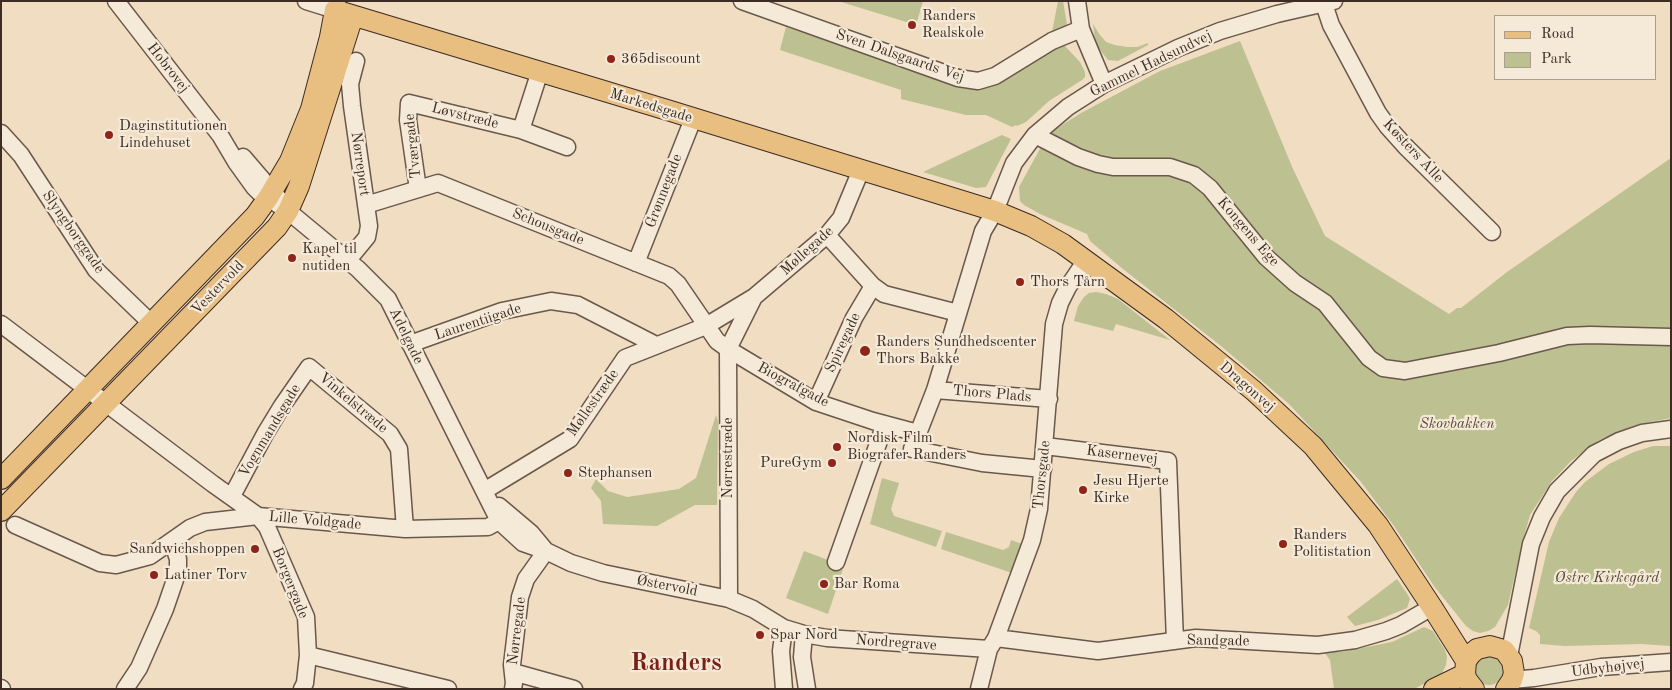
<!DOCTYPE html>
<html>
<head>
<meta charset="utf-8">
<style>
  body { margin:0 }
  #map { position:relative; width:1672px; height:690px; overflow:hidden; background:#f0ddc2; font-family:"Old Standard TT",serif }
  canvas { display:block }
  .frame { position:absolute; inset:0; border:2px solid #3c2c23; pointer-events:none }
  .legend { position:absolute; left:1494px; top:15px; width:162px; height:65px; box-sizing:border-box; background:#f5e9d7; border:1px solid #ab9d8f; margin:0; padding:6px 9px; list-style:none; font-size:15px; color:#3c2c23 }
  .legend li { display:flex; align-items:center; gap:10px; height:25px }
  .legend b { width:25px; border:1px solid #ab9d8f }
</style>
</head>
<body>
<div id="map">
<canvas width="1672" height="690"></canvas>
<div class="frame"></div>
<ul class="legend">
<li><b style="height:6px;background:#e8be81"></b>Road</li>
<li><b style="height:14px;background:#bdc090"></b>Park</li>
</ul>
</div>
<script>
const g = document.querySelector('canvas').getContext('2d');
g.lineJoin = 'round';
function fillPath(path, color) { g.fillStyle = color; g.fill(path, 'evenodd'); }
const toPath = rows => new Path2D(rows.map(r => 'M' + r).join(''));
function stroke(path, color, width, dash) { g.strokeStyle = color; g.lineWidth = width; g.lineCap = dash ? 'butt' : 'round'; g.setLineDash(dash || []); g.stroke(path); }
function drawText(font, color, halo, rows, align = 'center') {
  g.font = font + ' "Old Standard TT",serif'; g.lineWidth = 4.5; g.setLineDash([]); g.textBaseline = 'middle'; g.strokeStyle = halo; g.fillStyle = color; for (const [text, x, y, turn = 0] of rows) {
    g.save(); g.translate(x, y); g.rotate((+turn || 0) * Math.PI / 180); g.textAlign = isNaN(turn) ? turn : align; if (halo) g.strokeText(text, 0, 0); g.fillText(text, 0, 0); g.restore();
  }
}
fillPath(toPath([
  [838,1,923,1,916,25],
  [1058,1,1063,1,1067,25,1052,32],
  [1093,24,1100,35,1106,42,1115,45,1127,47,1137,47,1148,43,1148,45,1118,61,1108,60,1100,50,1095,40],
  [786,27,955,84,991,84,1013,74,1057,46,1064,45,1080,62,1085,72,1085,77,1082,80,1049,101,1026,122,1017,126,1016,125,1012,127,986,115,966,115,901,99,901,90,780,50],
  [1240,41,1293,169,1325,236,1449,314,1457,308,1461,308,1507,272,1671,158,1671,418,1636,425,1599,440,1571,461,1552,481,1530,515,1522,544,1508,605,1495,627,1488,631,1480,633,1473,631,1466,626,1434,586,1394,526,1361,482,1289,404,1221,346,1123,269,1090,241,1087,234,1040,214,1024,205,1020,201,1019,187,1047,136,1062,125,1081,113,1160,71],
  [1002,135,1011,139,986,187,976,188,923,172],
  [1096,292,1106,294,1118,299,1170,340,1116,324,1113,331,1074,321,1078,306,1084,297,1089,293],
  [716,415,718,421,717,505,695,505,657,526,603,524,601,501,591,488,596,479,608,491,627,497,679,489,696,478],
  [1653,446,1671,446,1671,646,1641,644,1565,646,1540,644,1540,635,1536,631,1529,628,1549,542,1559,518,1576,492,1585,482,1609,464,1634,452],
  [882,478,899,483,891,509,894,516,942,531,936,547,870,524],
  [946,532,1003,550,1009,547,1011,540,1022,544,1012,573,941,549],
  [804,551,844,566,828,614,786,598],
  [1397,579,1408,595,1410,599,1407,608,1378,620,1355,626,1347,617],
  [1424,627,1433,631,1445,650,1447,657,1446,665,1441,675,1414,689,1334,689,1330,660,1324,652,1342,652,1392,642],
  '1475 671a14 14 0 1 1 28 0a14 14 0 1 1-28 0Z'
]), '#bdc090');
const minor = toPath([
  [116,1,220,135,236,162,254,187,259,192,288,211,358,269,388,299,499,521,523,543,546,551,571,563,603,573,729,599,753,609,784,628,804,634,827,638,989,649],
  [306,1,335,10,337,1],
  [742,1,958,78,978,81,995,76,1052,41,1081,29],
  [1077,1,1081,29,1104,84],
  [1324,4,1331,25,1378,113,1388,127,1405,146,1492,232],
  [521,130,540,71],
  [1,133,21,155,96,270,152,324],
  [1035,135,1078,157,1098,164,1113,167,1170,167,1194,175,1210,188,1266,257,1295,283,1325,303,1369,358,1383,368,1405,371,1499,353,1567,336,1590,335,1671,337],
  [243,157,279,199],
  [418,189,408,120,409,103,521,130,567,147],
  [366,205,438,183,669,276,678,284,717,341,728,349,729,599],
  [827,235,873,286,884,294,958,313],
  [348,260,367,237,369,226,352,106,350,84,356,61],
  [636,263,693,119],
  [754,297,728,349,816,402,873,421,918,433],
  [1,324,213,484,258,516,405,529,488,527,499,521],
  [410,344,502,311,551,301,578,305,656,345],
  [935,390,1049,399],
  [816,402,854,318,873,286],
  [1045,446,1168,461,1175,641],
  [1043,469,982,463,912,449,935,390,983,231,995,211,1014,163,1035,135,1068,107,1104,84,1178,48,1220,31,1277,14,1334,1],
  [484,491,570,439,625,358,706,326,754,297,827,235,841,218,861,170],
  [232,496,265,434,282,406,309,367,390,434,399,449,405,529],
  [499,506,531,533,546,551],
  [258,516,267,527,306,617,308,655,305,683,302,689],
  [15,525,100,563,116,565,150,556,190,528,205,522,258,516],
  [836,562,885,424],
  [784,628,781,651,784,689],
  [804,634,802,657,807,689],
  [996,638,1098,651,1196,638,1318,645,1355,640,1386,631,1401,625,1432,607],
  [308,655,448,689],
  [1509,656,1531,544,1542,517,1557,491,1594,454,1619,441,1642,433,1671,429],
  [513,672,574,689],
  [1512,680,1534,678,1601,667,1671,662],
  [1,688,2,689],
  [125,689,139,668,165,609,178,571,178,559,172,541],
  [513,689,514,683,512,665,520,597,526,579,546,551],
  [979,689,989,649,996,638,1032,540,1039,509,1054,324,1060,303,1068,287,1086,260]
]);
const major = toPath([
  [1,479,255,216,268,198,290,161,311,109,330,37,335,10,664,109,995,211,1031,226,1063,244,1166,319,1254,391,1313,446,1378,525,1432,607,1466,661],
  [1,511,277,227,288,211,299,186,353,16],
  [1434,689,1465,674],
  [1474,689,1467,680,1465,674,1466,661,1471,654,1477,649,1490,646,1504,650,1512,661,1514,673,1512,680,1506,689]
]);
stroke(minor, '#69584b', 19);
stroke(major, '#3c2c23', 22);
stroke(minor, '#f5e9d7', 16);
stroke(major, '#e8be81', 20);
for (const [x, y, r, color] of [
  [912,25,5,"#8f2418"],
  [611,59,5,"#8f2418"],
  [109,135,5,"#8f2418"],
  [292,258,5,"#8f2418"],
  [1020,282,5,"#8f2418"],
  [865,351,6,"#8f2418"],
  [837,447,5,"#8f2418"],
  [832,463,5,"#8f2418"],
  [568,473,5,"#8f2418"],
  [1083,490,5,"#8f2418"],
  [1283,544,5,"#8f2418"],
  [255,549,5,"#8f2418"],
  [154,575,5,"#8f2418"],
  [824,584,5,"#8f2418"],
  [760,635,5,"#8f2418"]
]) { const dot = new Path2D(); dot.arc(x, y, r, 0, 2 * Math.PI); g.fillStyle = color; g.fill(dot); stroke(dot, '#f5e9d7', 2); }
drawText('15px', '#3c2c23', '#f5e9d7', [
  ["Randers",922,16],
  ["Realskole",922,33],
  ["365discount",621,59],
  ["Daginstitutionen",119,126],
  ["Lindehuset",119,143],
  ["Kapel til",302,249],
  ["nutiden",302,266],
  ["Thors Tårn",1030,282],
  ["Randers Sundhedscenter",876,342],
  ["Thors Bakke",876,359],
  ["Nordisk Film",847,438],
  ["Biografer Randers",847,455],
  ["PureGym",822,463,"right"],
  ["Stephansen",578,473],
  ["Jesu Hjerte",1093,481],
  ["Kirke",1093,498],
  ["Randers",1293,535],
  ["Politistation",1293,552],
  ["Sandwichshoppen",245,549,"right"],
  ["Latiner Torv",164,575],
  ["Bar Roma",834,584],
  ["Spar Nord",770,635]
], 'left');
drawText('15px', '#3c2c23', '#f5e9d7', [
  ["Sven Dalsgaards Vej",900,56,19],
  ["Gammel Hadsundvej",1151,64,-26],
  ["Hobrovej",168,68,52],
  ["Markedsgade",651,106,17],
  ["Løvstræde",465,116,14],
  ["Tværgade",413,146,-96],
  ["Køsters Alle",1413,151,47],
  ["Nørreport",360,164,82],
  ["Grønnegade",664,191,-69],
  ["Schousgade",548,227,22],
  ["Slyngborggade",73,232,55],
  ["Kongens Ege",1248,232,49],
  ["Møllegade",807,251,-42],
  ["Vestervold",218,288,-46],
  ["Laurentiigade",478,322,-18],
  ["Adelgade",406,336,64],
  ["Spiregade",843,343,-65],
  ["Biografgade",793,385,28],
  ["Dragonvej",1247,387,41],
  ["Thors Plads",992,394,5],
  ["Vinkelstræde",353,403,40],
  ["Møllestræde",593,403,-55],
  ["Vognmandsgade",270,431,-59],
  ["Kasernevej",1122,455,7],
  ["Nørrestræde",728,458,-90],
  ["Thorsgade",1042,475,-84],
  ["Lille Voldgade",315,521,5],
  ["Borgergade",290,583,68],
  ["Østervold",667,586,11],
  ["Nørregade",517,631,-83],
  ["Sandgade",1218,641,1],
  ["Nordregrave",896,643,4],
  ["Udbyhøjvej",1608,668,-7]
]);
drawText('italic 15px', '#564a39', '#f5e9d7', [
  ["Skovbakken",1457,424],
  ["Østre Kirkegård",1607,578]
]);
drawText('bold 25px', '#7a1f14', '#f5e9d7', [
  ["Randers",676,663]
]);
</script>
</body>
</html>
